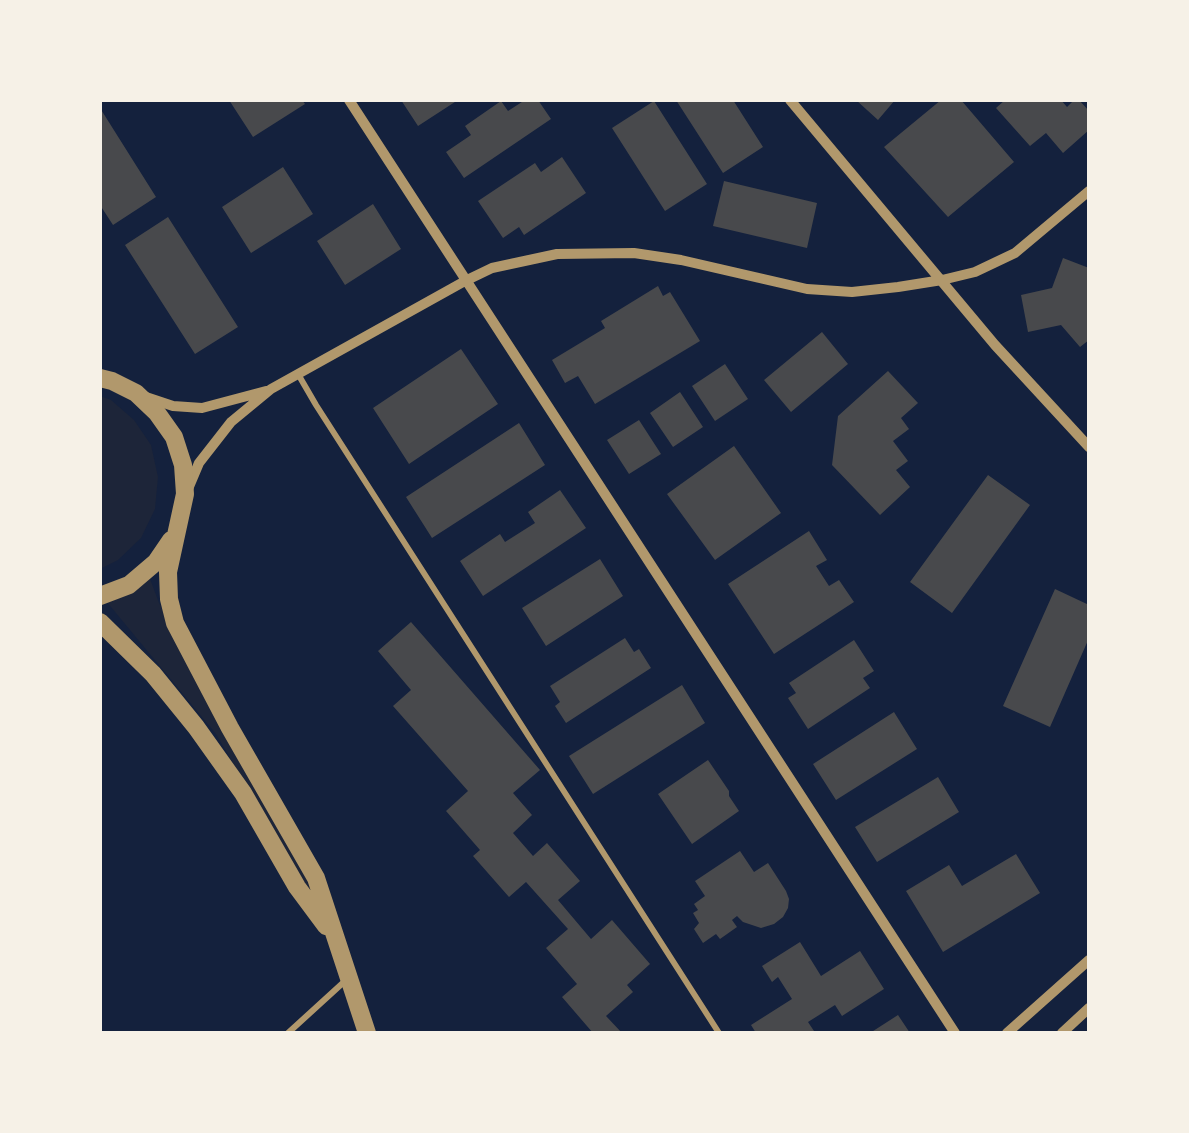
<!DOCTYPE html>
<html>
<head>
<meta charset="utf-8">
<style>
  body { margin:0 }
  #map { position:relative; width:1189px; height:1133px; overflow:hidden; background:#14213d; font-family:"Fira Sans Condensed",sans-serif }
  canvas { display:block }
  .frame { position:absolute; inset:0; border:102px solid #f6f1e7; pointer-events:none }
</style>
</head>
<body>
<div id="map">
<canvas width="1189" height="1133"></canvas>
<div class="frame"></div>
</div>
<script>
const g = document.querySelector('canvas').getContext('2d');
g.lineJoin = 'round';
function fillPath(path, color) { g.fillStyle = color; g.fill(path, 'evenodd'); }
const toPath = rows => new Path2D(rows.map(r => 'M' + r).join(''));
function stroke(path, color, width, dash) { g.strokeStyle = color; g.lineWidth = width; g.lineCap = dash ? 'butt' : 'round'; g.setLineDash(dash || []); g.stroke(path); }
fillPath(toPath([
  [100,396,111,400,134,420,151,445,158,477,155,509,141,538,118,560,100,569],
  [149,576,159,603,308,877,314,901,216,734,106,601]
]), '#1d2539');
fillPath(toPath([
  [229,100,302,100,305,104,253,137],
  [401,100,458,100,418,126],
  [525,100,538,100,551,119,464,178,446,152,471,135,465,126,501,101,508,111],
  [676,100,733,100,763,147,723,173],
  [856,100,895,100,878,120],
  [941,100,961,100,1014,162,948,217,884,147],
  [1005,100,1061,100,1067,107,1074,100,1079,100,1089,111,1089,130,1063,153,1046,133,1030,146,996,108],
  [654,101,707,184,665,211,612,128],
  [100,108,156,197,113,225,100,205],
  [562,157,586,193,524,235,519,227,503,238,478,201,535,163,541,172],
  [283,167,313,214,251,253,222,207],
  [724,181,817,203,807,248,713,226],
  [373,204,401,249,345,285,317,241],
  [168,217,238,327,195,354,125,245],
  [1063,258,1089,268,1089,340,1080,347,1061,325,1028,332,1021,295,1052,288],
  [658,286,663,296,670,292,700,341,595,404,578,376,565,383,552,360,605,328,601,321],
  [822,332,848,364,791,412,764,380],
  [461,349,498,404,409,464,373,408],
  [725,364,748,399,715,421,692,386],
  [888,371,918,403,901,418,909,429,893,441,908,461,896,470,910,487,880,515,832,465,838,416],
  [680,392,703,427,673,447,650,413],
  [639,420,661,454,629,474,607,440],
  [519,423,545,465,432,538,406,497],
  [734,446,781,513,715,560,667,494],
  [988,475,1030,505,952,613,910,582],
  [560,490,586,528,483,596,460,561,500,534,505,542,535,523,528,512],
  [809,531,827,560,816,566,829,586,839,580,854,602,774,654,728,584],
  [600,559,623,596,546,646,522,608],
  [1055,589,1089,605,1089,638,1050,727,1003,706],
  [411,622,540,770,513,793,532,815,513,833,533,856,547,843,580,881,558,900,591,939,612,920,650,964,627,985,633,992,606,1016,622,1033,593,1033,562,997,577,984,546,948,568,929,526,882,509,897,473,856,480,850,446,811,468,791,393,706,411,690,378,651],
  [625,638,634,652,639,649,651,668,566,723,555,706,560,702,550,686],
  [854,640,874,671,863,678,870,688,808,729,788,698,796,693,789,683],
  [682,685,705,723,593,794,569,756],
  [894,712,917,749,836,800,813,764],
  [708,760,729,791,729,796,739,811,692,844,658,794],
  [938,777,959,812,877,862,855,827],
  [740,851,754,872,768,863,786,891,789,899,788,908,783,917,774,924,761,928,743,922,737,916,732,920,737,927,720,939,716,934,703,943,694,929,699,923,693,913,698,910,694,904,705,896,695,881],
  [1016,854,1040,893,943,952,906,891,949,865,962,886],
  [800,942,821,976,860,951,884,989,842,1016,835,1005,808,1022,814,1031,811,1033,756,1033,751,1025,792,999,778,977,772,982,762,966],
  [898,1015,910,1033,870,1033]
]), '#48494c');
stroke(toPath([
  [298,374,316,405,719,1033],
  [288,1033,345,981]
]), '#b1986c', 6);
stroke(toPath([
  [349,100,955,1033],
  [790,100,995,345,1089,447],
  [146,397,173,406,202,408,266,391],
  [188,489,199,463,231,422,271,389,465,281,492,268,557,254,634,253,681,260,807,289,852,292,898,287,942,280,975,272,1015,253,1089,191],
  [1007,1033,1089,960],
  [1062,1033,1089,1008]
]), '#b1986c', 10);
stroke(toPath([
  [100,378,112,381,136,393,157,413,174,437,183,465,185,494,168,572,169,599,175,623,230,728,316,878,367,1033],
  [100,596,129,585,156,562,171,540],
  [100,622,153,674,196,727,243,793,297,887,326,926]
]), '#b1986c', 18);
</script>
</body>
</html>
